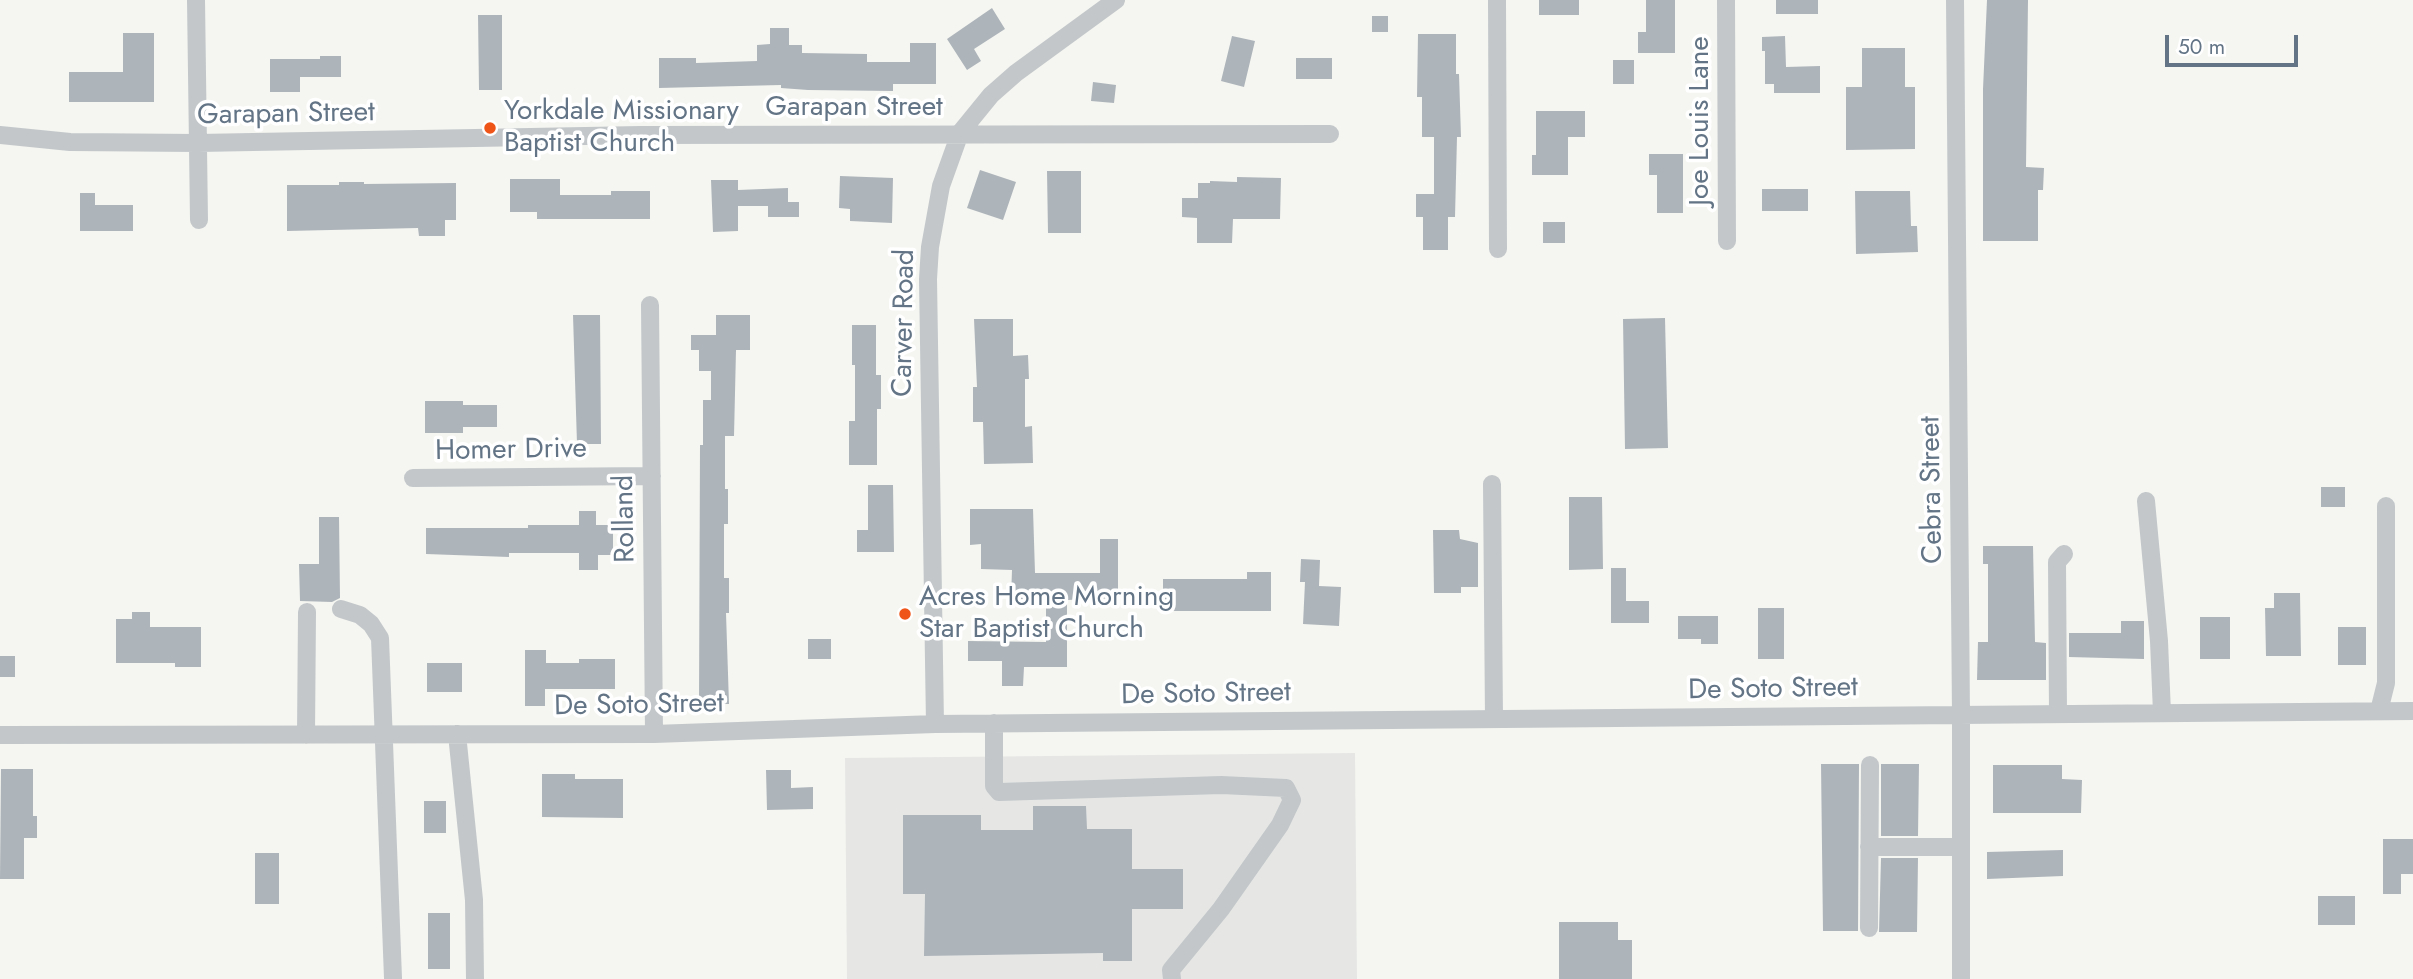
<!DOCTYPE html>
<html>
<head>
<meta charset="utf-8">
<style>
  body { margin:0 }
  #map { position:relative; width:2413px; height:979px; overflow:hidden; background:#f5f6f1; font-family:Jost,sans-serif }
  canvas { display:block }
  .scale { position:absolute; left:2165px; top:35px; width:133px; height:32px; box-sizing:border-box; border:4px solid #627485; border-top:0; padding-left:9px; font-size:21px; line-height:24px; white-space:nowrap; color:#627485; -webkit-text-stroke:5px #fff; paint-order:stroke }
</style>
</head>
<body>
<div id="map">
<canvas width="2413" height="979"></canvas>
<div class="scale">50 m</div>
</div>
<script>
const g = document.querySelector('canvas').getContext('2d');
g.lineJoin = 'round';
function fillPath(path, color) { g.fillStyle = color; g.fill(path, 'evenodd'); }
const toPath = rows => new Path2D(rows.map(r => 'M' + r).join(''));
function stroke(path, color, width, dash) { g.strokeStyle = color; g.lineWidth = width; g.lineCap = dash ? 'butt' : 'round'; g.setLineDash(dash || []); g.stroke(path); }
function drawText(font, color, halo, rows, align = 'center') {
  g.font = font + ' Jost,sans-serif'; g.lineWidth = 7; g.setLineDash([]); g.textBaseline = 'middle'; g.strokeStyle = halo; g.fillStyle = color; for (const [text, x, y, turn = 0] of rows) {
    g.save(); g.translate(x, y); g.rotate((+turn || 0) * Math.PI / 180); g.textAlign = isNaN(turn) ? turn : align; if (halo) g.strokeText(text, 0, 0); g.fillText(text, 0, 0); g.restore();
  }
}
fillPath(toPath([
  [1355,753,1357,979,847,979,845,758]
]), '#e6e7e5');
fillPath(toPath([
  [1539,0,1579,0,1579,15,1539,15],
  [1646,0,1675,0,1675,53,1638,53,1638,32,1646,32],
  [1776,0,1818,0,1818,14,1776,14],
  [1987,0,2028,0,2026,167,2044,168,2043,190,2038,190,2038,241,1983,241,1983,89],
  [992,8,1005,29,974,49,981,61,967,70,947,39],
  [478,15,502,15,502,90,479,90],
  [1372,16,1388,16,1388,32,1372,32],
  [770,28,789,28,789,45,802,45,802,53,867,54,867,62,910,62,910,43,936,43,936,84,893,84,893,91,808,90,781,88,781,85,659,88,659,58,696,58,696,63,757,61,757,45,770,44],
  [123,33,154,33,154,102,69,102,69,72,123,72],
  [1418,34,1456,34,1456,74,1459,74,1461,137,1457,137,1455,217,1448,217,1448,250,1423,250,1423,217,1416,217,1416,194,1434,194,1434,137,1422,137,1422,97,1417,97],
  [1232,36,1255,41,1244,87,1221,81],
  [1785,36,1786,67,1820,66,1820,93,1774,93,1774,84,1765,84,1765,51,1762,51,1762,37],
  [1862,48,1905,48,1905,87,1915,87,1915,149,1846,150,1846,87,1862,87],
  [320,56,341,56,341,77,300,77,300,92,270,92,270,59,320,59],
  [1296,58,1332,58,1332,79,1296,79],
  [1613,60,1634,60,1634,84,1613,84],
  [1093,82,1116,85,1114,103,1091,101],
  [1536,111,1585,111,1585,137,1568,137,1568,175,1532,175,1532,155,1536,155],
  [1649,154,1683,154,1683,213,1657,213,1657,175,1649,175],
  [980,170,1016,182,1003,220,967,208],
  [1047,171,1081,171,1081,233,1048,233],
  [840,176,893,178,892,223,850,221,850,209,839,208],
  [1237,177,1281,178,1280,219,1233,219,1232,243,1197,243,1197,218,1182,217,1182,198,1198,198,1198,183,1210,183,1210,181,1237,182],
  [510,179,560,179,560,195,611,195,611,191,650,191,650,219,537,219,537,212,510,212],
  [711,180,738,180,738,190,788,188,788,202,799,202,799,217,768,217,768,206,738,206,738,231,713,232],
  [339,182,364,182,364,184,456,183,456,220,445,220,445,236,419,236,418,228,287,231,287,185,339,185],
  [1762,189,1808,189,1808,211,1762,211],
  [1855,191,1910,191,1911,226,1917,226,1918,252,1856,254],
  [80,193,95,193,95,205,133,205,133,231,80,231],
  [1543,222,1565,222,1565,243,1543,243],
  [573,315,600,315,601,444,577,444],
  [716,315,750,315,750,350,736,350,734,436,725,436,725,489,728,489,728,524,724,524,724,578,729,578,729,613,726,613,729,704,699,704,700,445,703,445,703,400,711,400,711,371,699,371,699,350,691,350,691,335,716,335],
  [1665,318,1668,448,1625,449,1623,319],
  [974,319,1013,319,1013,356,1028,355,1029,379,1025,379,1025,427,1032,426,1033,463,984,464,983,422,973,422,973,387,977,387],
  [852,325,876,325,876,375,881,375,881,409,877,409,877,465,849,465,849,421,855,421,855,365,852,365],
  [425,401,463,401,463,405,497,405,497,427,463,427,463,433,425,433],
  [868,485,893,485,894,552,857,552,857,530,868,530],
  [2321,487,2345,487,2345,507,2321,507],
  [1569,497,1602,497,1603,569,1569,570],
  [970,509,1033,509,1035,573,1100,573,1100,539,1118,539,1118,598,1067,600,1067,667,1024,667,1023,686,1002,686,1002,661,968,661,968,641,1046,642,1046,600,1011,599,1012,570,981,569,981,544,970,545],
  [579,511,596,511,596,525,613,525,613,555,598,555,598,570,579,570,579,553,509,553,509,557,426,554,426,528,528,528,528,525,579,525],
  [319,517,339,517,340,598,332,602,300,601,299,564,319,564],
  [1433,530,1459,530,1460,539,1478,543,1478,587,1461,587,1461,593,1434,593],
  [1983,546,2033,546,2035,642,2046,643,2046,680,1977,680,1978,642,1988,642,1988,564,1983,564],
  [1301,559,1320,560,1319,586,1341,587,1339,626,1303,624,1305,582,1300,582],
  [1611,568,1626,568,1626,601,1649,601,1649,623,1611,623],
  [1247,572,1271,572,1271,611,1163,611,1163,579,1247,579],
  [2274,593,2300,593,2301,656,2266,656,2265,608,2274,608],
  [1758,608,1784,608,1784,659,1758,659],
  [132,612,150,612,150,627,201,627,201,667,175,667,175,663,116,663,116,619,132,619],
  [1678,616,1718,616,1718,644,1701,644,1701,639,1678,639],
  [2200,617,2230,617,2230,659,2200,659],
  [2121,621,2144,621,2144,659,2069,657,2069,633,2121,633],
  [2338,627,2366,627,2366,665,2338,665],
  [808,639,831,639,831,659,808,659],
  [525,650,546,650,546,663,579,663,579,659,615,659,615,689,545,689,545,706,525,706],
  [0,656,15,656,15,677,0,677],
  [427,663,462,663,462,692,427,692],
  [1821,764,1859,764,1858,931,1823,931],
  [1881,764,1919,764,1918,836,1881,836],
  [1993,765,2062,765,2062,779,2082,780,2081,813,1993,813],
  [1,769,33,769,33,816,37,816,37,838,24,838,24,879,0,879],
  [766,770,791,770,791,788,813,787,813,809,767,810],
  [542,774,575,774,575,779,623,779,623,818,542,817],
  [424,801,446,801,446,833,424,833],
  [1033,806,1086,806,1087,829,1132,829,1132,869,1183,869,1183,909,1132,909,1132,961,1103,961,1103,953,924,956,925,894,903,894,903,815,981,815,981,830,1033,830],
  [2383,839,2413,839,2413,874,2401,874,2401,894,2383,894],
  [2063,850,2063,876,1987,879,1987,852],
  [255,853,279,853,279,904,255,904],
  [1881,858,1918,858,1917,932,1879,932],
  [2318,896,2355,896,2355,925,2318,925],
  [428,913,450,913,450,969,428,969],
  [1559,922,1618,922,1618,940,1632,940,1632,979,1559,979]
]), '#adb4ba');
stroke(toPath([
  [196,0,199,220],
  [1497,0,1498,249],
  [1726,0,1727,241],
  [1955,0,1961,715,1961,979],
  [0,135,70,142,198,143,641,135,1330,134],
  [650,305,654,734],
  [413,478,652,476],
  [1492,484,1494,719],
  [2146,501,2159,641,2162,713],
  [341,609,360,615,371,624,380,638,393,978],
  [2379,711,2386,683,2386,506],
  [2058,714,2057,562,2064,554],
  [994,723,994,786,999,792,1221,785,1286,788,1292,800,1280,825,1221,909,1171,970,1172,979],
  [935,724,928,279,930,247,941,186,960,133,991,95,1016,73,1116,0],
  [457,734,474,900,475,979],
  [0,735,654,734,935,724,2413,711],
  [306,735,307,612],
  [1869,847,1959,847],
  [1869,928,1870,765]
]), '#c3c7ca', 18);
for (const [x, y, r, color] of [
  [490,128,7,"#ef5518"],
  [905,614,7,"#ef5518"]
]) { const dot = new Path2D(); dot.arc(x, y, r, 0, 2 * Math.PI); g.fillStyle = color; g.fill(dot); stroke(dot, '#fff', 2.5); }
drawText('28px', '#627485', '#fff', [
  ["Garapan Street",854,108],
  ["Garapan Street",286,115,-1],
  ["Joe Louis Lane",1701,121,-90],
  ["Carver Road",905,323,-89],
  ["Homer Drive",511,451,-1],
  ["Cebra Street",1933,490,-91],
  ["Rolland",626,519,-91],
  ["De Soto Street",1773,690,-1],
  ["De Soto Street",1206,695,-1],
  ["De Soto Street",639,706,-1]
]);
drawText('28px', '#627485', '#fff', [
  ["Yorkdale Missionary",504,112],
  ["Baptist Church",504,144],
  ["Acres Home Morning",919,598],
  ["Star Baptist Church",919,630]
], 'left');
</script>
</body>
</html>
